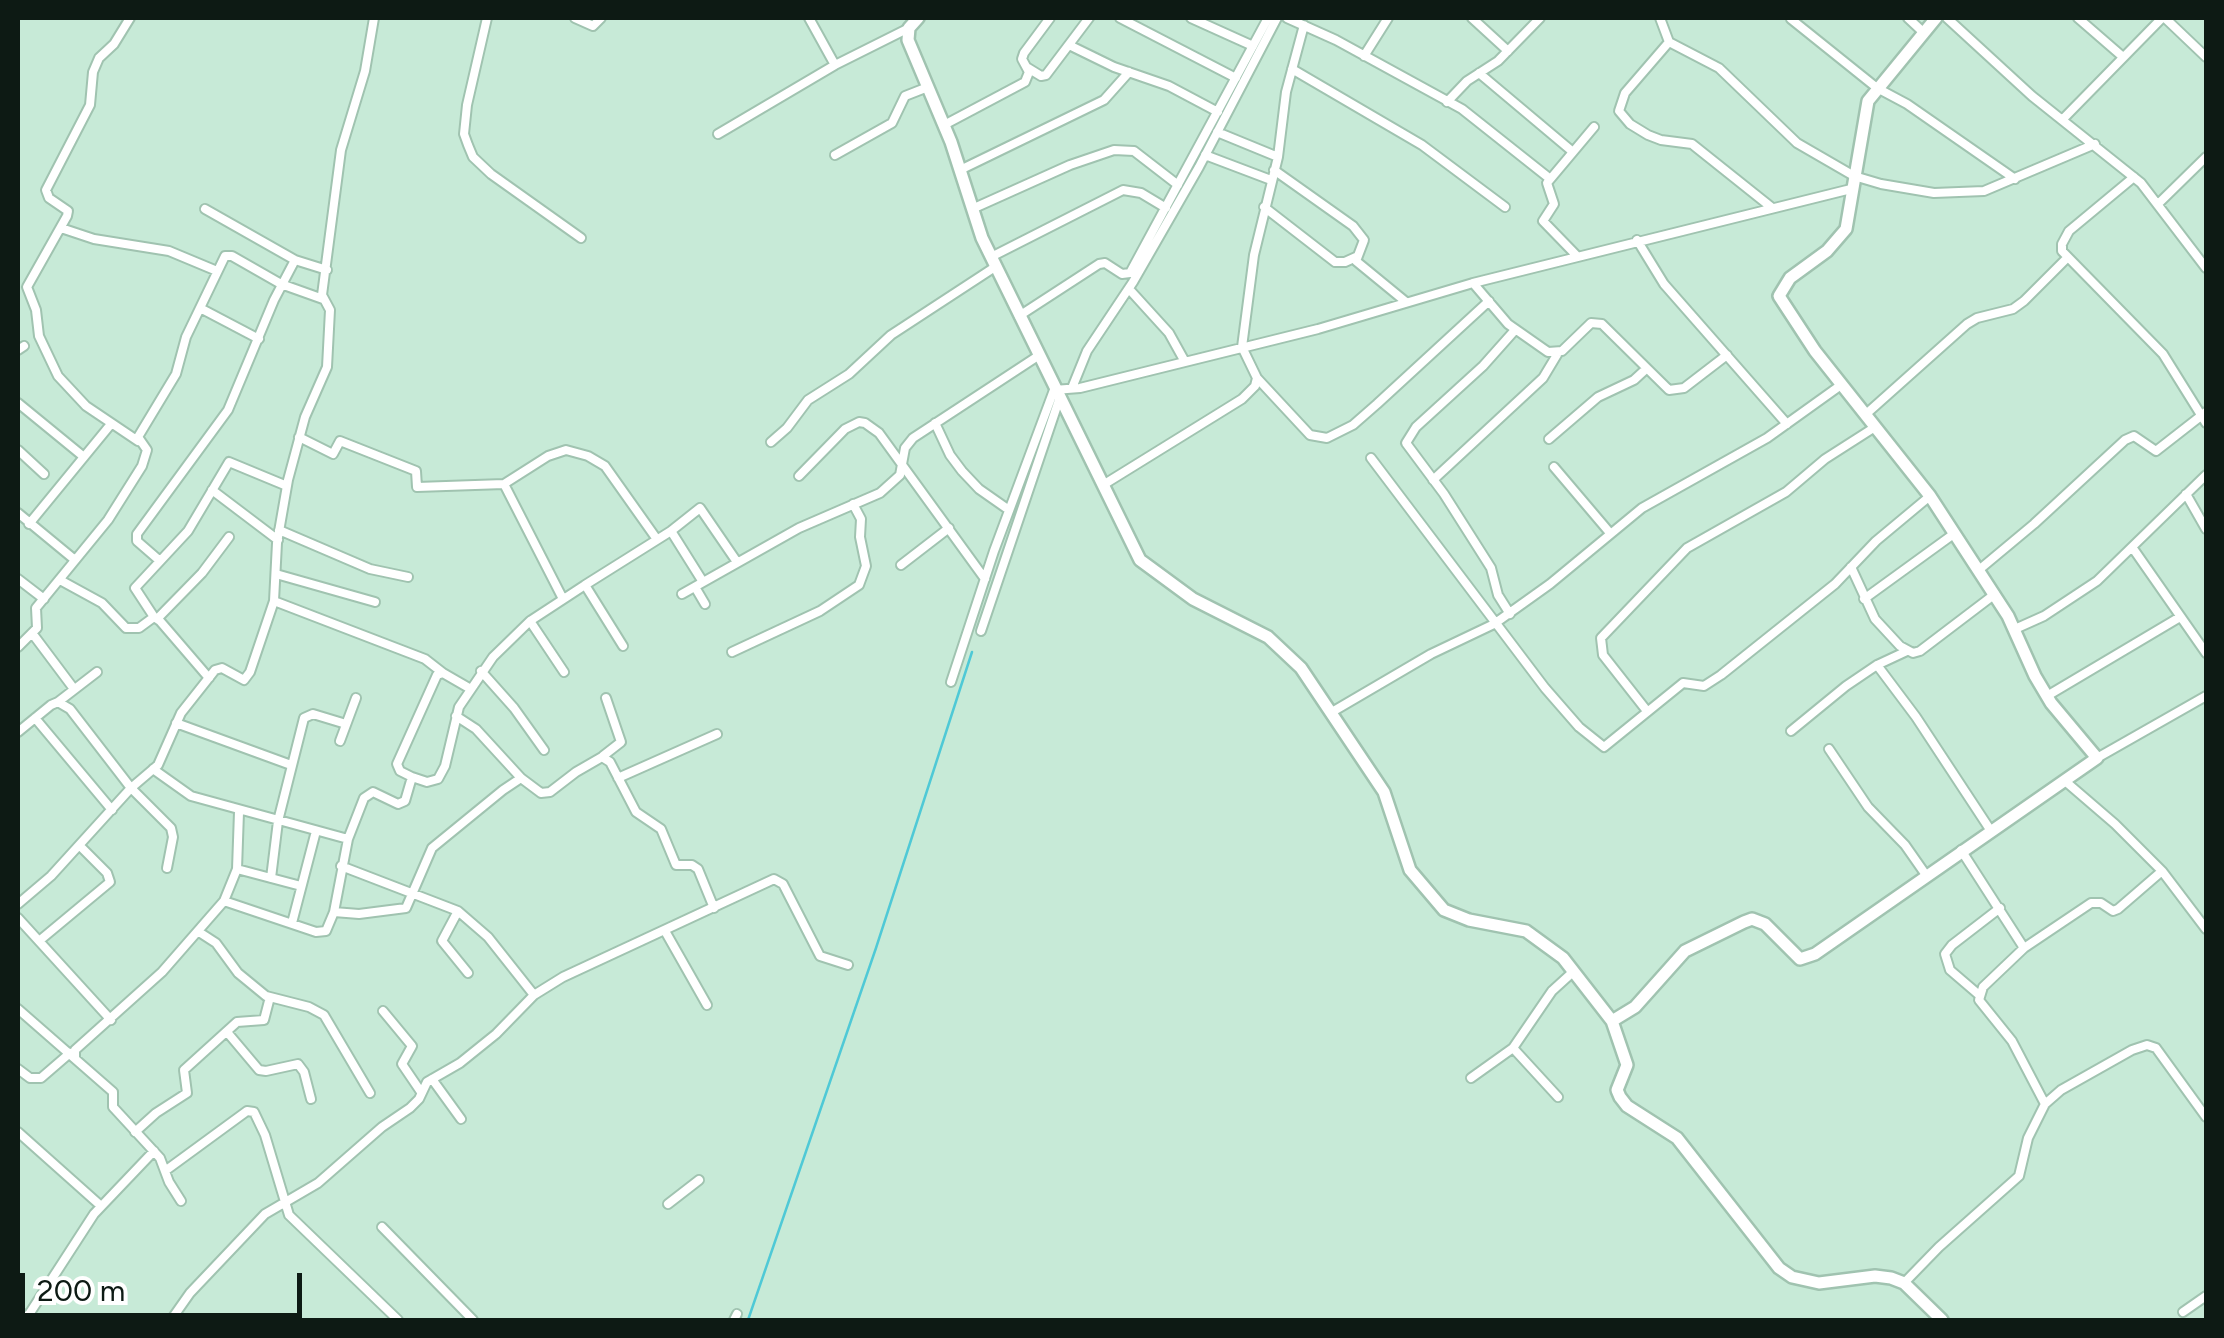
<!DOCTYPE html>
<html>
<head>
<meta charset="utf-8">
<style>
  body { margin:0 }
  #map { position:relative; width:2224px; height:1338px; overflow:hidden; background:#c7ead7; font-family:Figtree,sans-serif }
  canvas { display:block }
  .frame { position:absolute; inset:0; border:20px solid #0d1a14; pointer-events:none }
  .scale { position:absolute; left:20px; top:1273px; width:282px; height:45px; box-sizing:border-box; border:5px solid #0d1a14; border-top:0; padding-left:12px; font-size:30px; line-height:35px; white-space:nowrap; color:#0d1a14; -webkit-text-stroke:8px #fff; paint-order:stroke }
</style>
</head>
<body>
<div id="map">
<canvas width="2224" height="1338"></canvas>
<div class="frame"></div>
<div class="scale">200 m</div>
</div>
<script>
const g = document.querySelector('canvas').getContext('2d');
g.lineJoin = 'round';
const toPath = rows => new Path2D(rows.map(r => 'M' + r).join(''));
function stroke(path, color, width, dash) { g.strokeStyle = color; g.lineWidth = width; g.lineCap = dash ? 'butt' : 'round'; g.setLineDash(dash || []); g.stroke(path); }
stroke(toPath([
  [748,1320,876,948,972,652]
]), '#4fc9d6', 2.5);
const street = toPath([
  [130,18,114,44,99,58,93,72,90,105,46,190,49,198,68,211,67,216,27,287,36,310,39,336,58,376,86,406,138,441],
  [487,18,467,105,464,134,468,145,473,157,491,174,581,238],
  [575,18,593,26,601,18],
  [809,18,835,65],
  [1120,18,1236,78],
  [1191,18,1253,46],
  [1287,18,1336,40,1462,109,1549,178],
  [1472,18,1508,51],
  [1660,18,1669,42,1719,68,1797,143,1854,176,1881,184,1934,193,1984,191,2095,144],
  [1908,18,1923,32],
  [1947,18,2032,96,2141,183,2206,268],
  [2078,18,2123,57],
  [2165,18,2206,57],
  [1791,19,1877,88,1907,104,2015,179],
  [1669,42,1625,93,1619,111,1630,124,1648,135,1661,140,1692,144,1771,207],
  [1069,45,1114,67,1169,86,1218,112],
  [1364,56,1388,18],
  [1028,68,1041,76,1046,75,1089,18],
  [1292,69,1422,145,1505,207],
  [1479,73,1573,152],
  [1447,102,1467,81,1498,61,1540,18],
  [2062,120,2162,18],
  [944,125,1025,82,1029,72,1022,59,1024,53,1050,18],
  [1217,132,1278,157],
  [718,134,835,65,909,28],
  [835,155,892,123,905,96,928,87],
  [1205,155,1271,180],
  [960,170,1104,100,1129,72],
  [1274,170,1353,226,1364,240,1356,261,1406,302],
  [2134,177,2069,231,2062,244,2062,251,2163,354,2206,423],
  [2158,204,2206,157],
  [1264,207,1335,262,1345,262,1356,257],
  [205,209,295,260],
  [972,209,1070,165,1114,150,1134,151,1178,185],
  [61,228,94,239,169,251,217,271],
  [1637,240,1664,284,1787,424],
  [1577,256,1543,221,1554,204,1547,183,1594,127],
  [991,257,1123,190,1141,193,1166,208],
  [1473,283,1508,324,1548,352,1562,351,1591,323,1602,324,1669,390,1684,388,1727,355],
  [1129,289,1169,333,1184,360],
  [200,308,259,339],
  [1019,316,1099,264,1105,263,1122,274,1130,273,1268,18],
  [18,350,24,346],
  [1257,378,1310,435,1327,438,1353,425,1377,404,1489,301],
  [1072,388,1087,351,1133,282,1199,167,1277,18],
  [18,403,84,457],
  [1865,415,1967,324,1977,318,2013,309,2024,301,2067,258],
  [935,423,950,455,962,471,979,489,1009,510],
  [299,437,333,454,340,441,416,471,417,487,504,484,548,456,566,450,588,456,605,466,656,538],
  [1549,439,1598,397,1634,380,1646,369],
  [771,442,787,428,808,400,849,374,891,335,995,267],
  [18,450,44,474],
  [1371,458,1545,688,1579,727,1604,747,1683,683,1704,686,1721,675,1835,584,1876,541,1930,496],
  [1554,467,1610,533],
  [799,476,845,429,859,422,865,423,879,433,985,579],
  [1433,480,1543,378,1558,353],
  [504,484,563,599],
  [1103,485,1242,399,1255,386,1257,378,1242,347,1254,255,1278,157,1286,92,1304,25],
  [212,490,278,540],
  [2186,494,2206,529],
  [18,513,75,560],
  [29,524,111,424],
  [279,530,370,569,408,577],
  [671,531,703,582],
  [2132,547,2206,653],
  [160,561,137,541,137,534,228,410,274,300,295,260,327,270],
  [901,565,949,528],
  [1851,567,1875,619,1900,646,1913,653,1920,651,1995,594],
  [1980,569,2034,524,2125,440,2134,436,2156,451,2206,412],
  [276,574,375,602],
  [18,579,44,599],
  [60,580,102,603,126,628,139,628,154,617,160,621,209,678],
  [585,585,671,531,700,508,737,562],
  [695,587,705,604],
  [682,594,799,528,880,493,900,475,905,448,913,438,1038,356],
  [1864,599,1955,533],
  [274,601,425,659,443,673],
  [1510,614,1498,595,1491,568,1444,494,1406,443,1416,427,1483,366,1515,330],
  [154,617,135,588,188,531,229,462,287,486],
  [157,619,202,573,229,537],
  [530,621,585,585,623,646],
  [2015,629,2044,616,2097,581,2206,475],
  [981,631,1059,400],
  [32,633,74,689],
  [18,647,37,628,36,608,108,520,142,466,147,450,138,437,176,374,186,337,225,256,232,256,281,284,323,299],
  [732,652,820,611,859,585,866,566,860,537,861,519,853,504],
  [1877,665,1916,717,1991,831],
  [481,671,514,708,544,750],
  [951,682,994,551,1054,390,1080,388,1318,329,1473,283,1851,189],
  [2047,696,2180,617],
  [58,702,97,672],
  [1647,711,1603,655,1601,638,1687,548,1786,492,1825,459,1875,427],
  [1332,712,1431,654,1494,624,1550,584,1642,508,1767,438,1841,385],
  [456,716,476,729,521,778],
  [35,718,112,810],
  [176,723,291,765],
  [1791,731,1846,686,1877,665,1907,651],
  [18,732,51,705,58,702,70,709,131,788,171,828,173,837,167,868],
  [340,741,356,698],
  [1829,749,1868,807,1905,845,1926,875],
  [603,756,621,742,606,698],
  [2097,758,2206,696],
  [153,769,191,796,348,839],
  [412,777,400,771,397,764,437,675,443,673,469,688],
  [618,778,717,734],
  [2065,781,2115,824,2162,871,2206,929],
  [1961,850,2024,948,1983,987,1979,1000,2012,1041,2045,1104],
  [341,866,458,911,488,937,534,995,563,977,774,879,783,884,820,956,848,965],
  [237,869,301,886],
  [271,878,278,821,304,718,313,714,346,724],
  [224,901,316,932,326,931,334,912,348,839,364,798,373,792,398,804,405,801,412,777,427,782,438,779,445,766,459,707,493,657,530,621,564,672],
  [18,904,51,876,131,788,158,765,181,713,215,670,222,668,244,680,250,672,274,601,277,543,288,480,305,417,327,367,330,310,322,295,341,150,365,71,374,18],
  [458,911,442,941,468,973],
  [334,912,359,914,406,908,432,848,503,790,521,778,541,793,550,792,576,772,602,757,610,762,636,812,661,829,676,865,692,865,698,869,714,908],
  [18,918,111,1020],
  [292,923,316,831],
  [665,931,707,1005],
  [199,932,216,943,238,973,266,996,309,1007,324,1015,370,1093],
  [39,941,110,882,107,873,80,846],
  [2024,948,2091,903,2101,903,2113,911,2118,909,2162,871],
  [1978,994,1950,970,1945,954,1952,945,2000,908],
  [18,1009,113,1092,113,1107,160,1158,169,1182,181,1201],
  [383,1011,412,1046,402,1064,421,1092],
  [227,1032,259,1070,266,1071,298,1064,304,1072,311,1099],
  [1513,1048,1558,1097],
  [75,1058,75,1050,162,972,224,901,237,869,239,812],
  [18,1069,30,1078,41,1078,70,1053],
  [1471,1078,1513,1048,1552,991,1574,971],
  [432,1079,461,1119],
  [18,1132,101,1206],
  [135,1132,156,1113,187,1093,184,1070,237,1022,264,1020,270,997],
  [165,1171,247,1111,254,1112,265,1135,289,1215,398,1320],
  [668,1204,699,1180],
  [382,1227,473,1320],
  [1904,1283,1939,1247,2019,1176,2028,1138,2045,1104,2061,1090,2132,1050,2147,1045,2156,1048,2206,1117],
  [2183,1312,2206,1296],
  [26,1319,94,1214,154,1151],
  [171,1320,190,1293,265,1214,318,1183,382,1127,410,1108,419,1099,427,1082,460,1063,496,1034,534,995],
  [734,1320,737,1314]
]);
const secondary = toPath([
  [918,18,909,28,908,40,951,142,982,238,1140,560,1193,599,1268,637,1301,668,1384,792,1410,870,1444,910,1469,920,1526,931,1563,958,1612,1021,1627,1065,1617,1090,1620,1097,1627,1106,1677,1138,1779,1268,1792,1277,1819,1283,1875,1276,1891,1278,1904,1283,1942,1320],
  [1612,1021,1635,1007,1685,951,1744,922,1752,919,1765,924,1800,959,1815,954,2097,758,2051,703,2035,676,2008,616,1930,496,1815,351,1779,296,1790,278,1827,251,1846,229,1868,101,1936,18]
]);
const primary = toPath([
  [18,1315,30,1320]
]);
stroke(street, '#a0c3b0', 12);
stroke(secondary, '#a0c3b0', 16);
stroke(primary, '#a0c3b0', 18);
stroke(street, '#fff', 8);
stroke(secondary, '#fff', 11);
stroke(primary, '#fff', 12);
</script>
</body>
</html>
